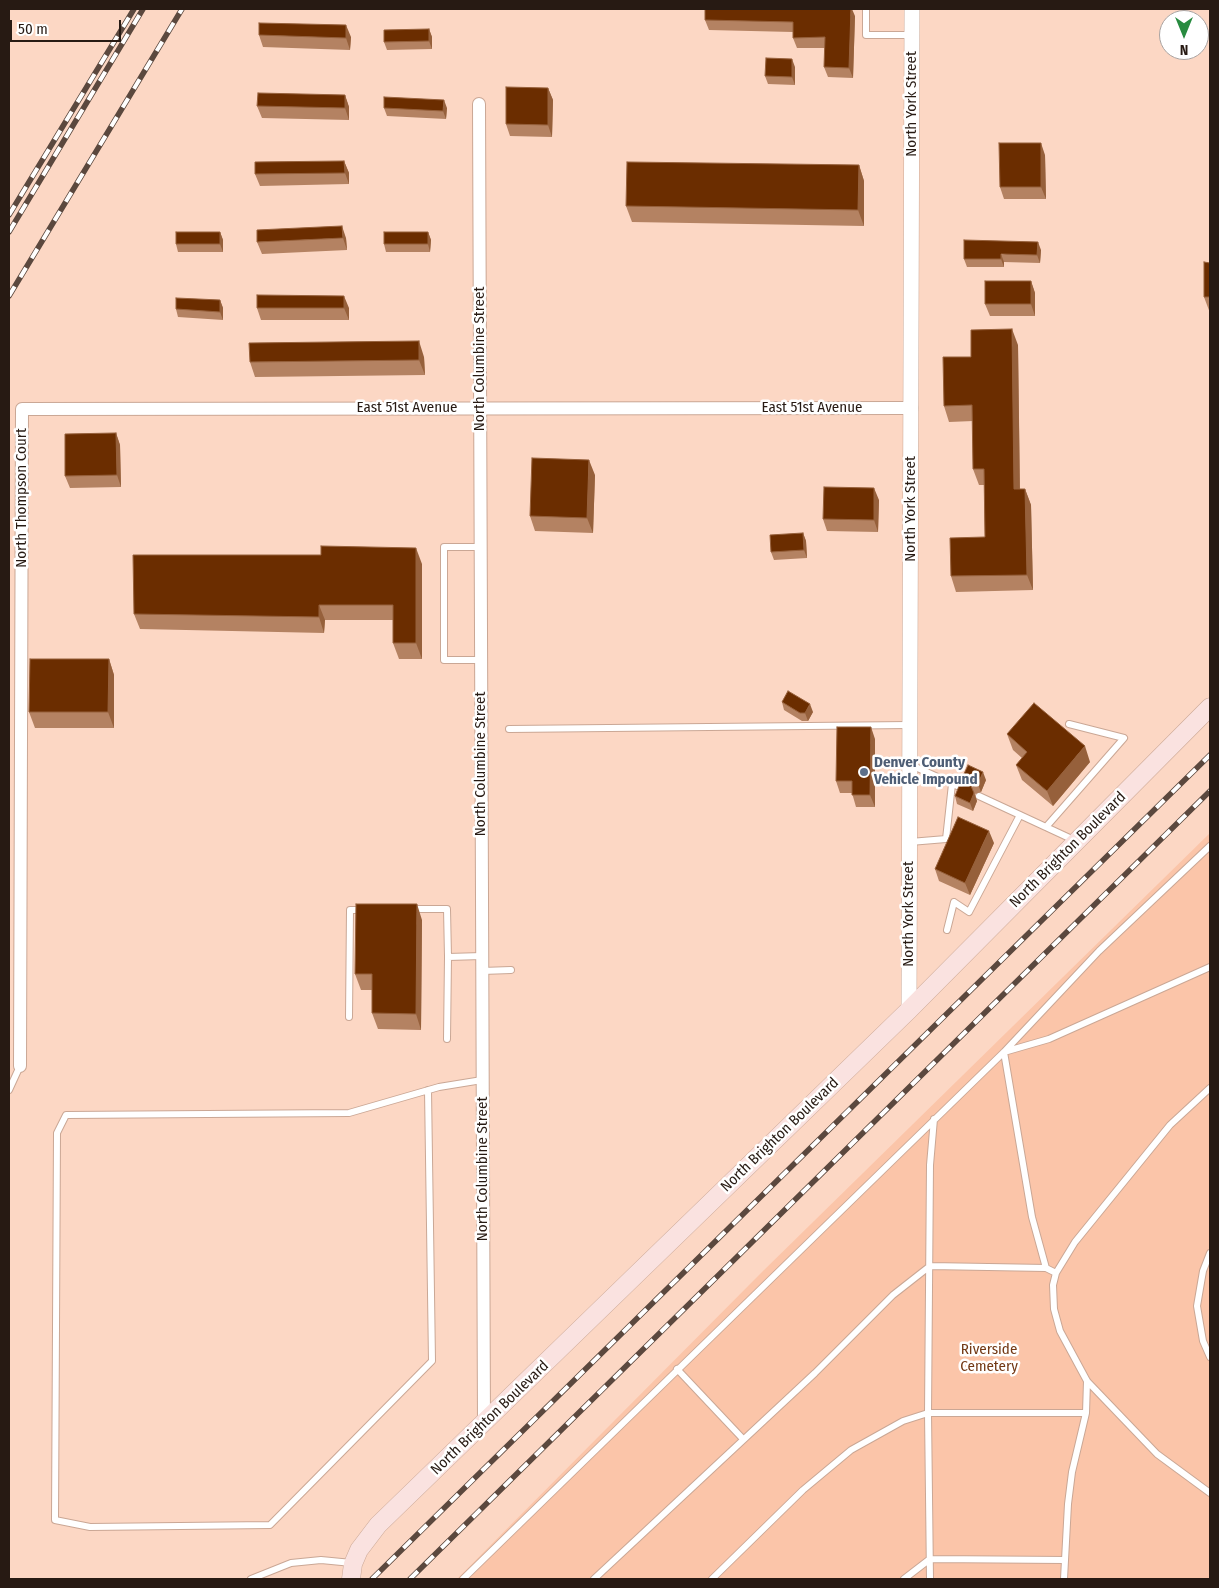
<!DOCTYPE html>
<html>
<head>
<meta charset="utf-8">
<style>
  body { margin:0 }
  #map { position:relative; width:1219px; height:1588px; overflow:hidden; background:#fcd7c4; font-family:"Fira Sans Condensed",sans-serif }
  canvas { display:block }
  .frame { position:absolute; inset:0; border:10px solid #271a13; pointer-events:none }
  .north { position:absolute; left:1159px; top:10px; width:50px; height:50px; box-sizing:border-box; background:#fff; border:1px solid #a9a3a1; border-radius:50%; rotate:180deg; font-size:14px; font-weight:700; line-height:20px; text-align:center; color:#271a13 }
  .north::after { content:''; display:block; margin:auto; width:18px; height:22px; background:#288b40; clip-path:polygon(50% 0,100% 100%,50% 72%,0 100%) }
  .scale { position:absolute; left:10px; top:20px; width:111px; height:22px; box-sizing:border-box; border:2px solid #271a13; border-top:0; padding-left:6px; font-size:15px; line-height:18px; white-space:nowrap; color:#271a13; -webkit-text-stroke:4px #fff; paint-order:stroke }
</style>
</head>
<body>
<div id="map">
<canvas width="1219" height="1588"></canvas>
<div class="frame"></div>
<div class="north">N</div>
<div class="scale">50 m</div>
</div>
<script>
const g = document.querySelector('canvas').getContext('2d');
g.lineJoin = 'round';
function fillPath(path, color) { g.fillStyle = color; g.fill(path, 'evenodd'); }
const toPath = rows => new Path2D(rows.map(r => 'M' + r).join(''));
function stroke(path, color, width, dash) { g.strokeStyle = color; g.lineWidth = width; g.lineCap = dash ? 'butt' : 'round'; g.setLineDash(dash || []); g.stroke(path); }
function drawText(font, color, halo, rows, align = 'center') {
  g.font = font + ' "Fira Sans Condensed",sans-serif'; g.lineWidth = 5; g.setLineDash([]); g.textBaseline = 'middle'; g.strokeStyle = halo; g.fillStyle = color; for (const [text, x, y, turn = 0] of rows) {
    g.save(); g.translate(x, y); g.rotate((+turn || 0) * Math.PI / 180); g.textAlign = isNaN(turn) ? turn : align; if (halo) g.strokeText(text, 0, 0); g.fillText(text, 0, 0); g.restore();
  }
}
fillPath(toPath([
  [1210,833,1210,1579,457,1579,762,1272]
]), '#fbc5a9');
const service = toPath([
  [866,9,866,35,911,35],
  [480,660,444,660,444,547,482,547],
  [509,729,909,725],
  [911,765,964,789],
  [979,796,1076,841],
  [1046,827,1124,738,1069,724],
  [910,842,946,839,952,784],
  [411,909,447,909,448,957],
  [947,930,954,902,969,912,1020,815],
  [482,971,511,970],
  [349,1017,350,910,363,910],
  [447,1039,448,957,482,956],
  [1210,1088,1170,1125,1075,1242,1056,1273,1053,1285,1054,1309,1060,1331,1087,1381,1157,1454,1210,1493],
  [9,1090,20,1066],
  [428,1090,432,1361,270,1525,90,1527,55,1520,57,1133,66,1115,349,1113,439,1087,482,1080],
  [1210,1253,1203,1271,1197,1306,1203,1341,1210,1357],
  [1046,1268,1032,1217,1004,1052,1049,1039,1210,967],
  [677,1369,743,1439],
  [251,1579,291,1563,321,1560,352,1563],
  [463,1579,1004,1052,1099,951,1210,846],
  [594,1579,815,1373,893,1295,930,1266,1046,1268,1056,1273],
  [712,1579,803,1490,851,1450,903,1421,928,1413,1086,1413],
  [904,1579,930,1559,1065,1560],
  [930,1579,928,1413,930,1165,934,1119],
  [1064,1579,1068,1504,1072,1472,1086,1413,1087,1381]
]);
const minor = toPath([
  [479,104,484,1424],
  [20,1066,22,409,912,408]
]);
const tertiary = toPath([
  [909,1010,912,9]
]);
const secondary = toPath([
  [351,1579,353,1564,359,1550,378,1525,909,1010,1210,707]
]);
stroke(service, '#caa795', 8);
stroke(minor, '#caa795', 14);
stroke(tertiary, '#caa795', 16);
stroke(secondary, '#caa795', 19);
stroke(service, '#fff', 6);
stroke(minor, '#fff', 12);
stroke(tertiary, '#fff', 15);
stroke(secondary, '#fae2e0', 18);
const rail = toPath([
  [9,215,134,9],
  [9,232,143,9],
  [9,296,182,9],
  [372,1579,1210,755],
  [410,1579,1210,791]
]);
stroke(rail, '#5b483e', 5.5);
stroke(rail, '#fff', 4, [11]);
fillPath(toPath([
  [855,16,853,78,828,77,824,67,825,48,797,48,793,38,793,32,709,30,705,20],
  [429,29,432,37,432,49,387,50,384,42],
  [259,35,351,37,350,50,263,47],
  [795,67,795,85,768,84,765,76],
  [548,88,553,100,552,137,510,136,506,124],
  [345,95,349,107,349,120,262,118,257,106],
  [384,108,447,108,446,119,387,116],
  [1045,155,1046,199,1004,199,1000,187],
  [344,161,349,173,349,184,260,186,255,174],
  [859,165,864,181,864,226,632,222,626,206],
  [220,232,223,240,223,252,178,252,176,244],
  [428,232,431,240,430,252,386,252,384,244],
  [346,238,347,250,262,254,257,242],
  [1041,250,1040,263,1004,262,1004,267,967,267,964,259],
  [1210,263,1210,313,1204,297],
  [1031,281,1035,293,1035,316,990,316,985,304],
  [220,300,223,308,223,320,178,317,176,309],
  [257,308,349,308,349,320,261,320],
  [1018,345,1020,489,1025,489,1031,505,1033,590,956,592,951,576,985,537,984,485,979,485,973,469,973,421,949,422,944,406,971,357],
  [424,357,425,375,255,377,250,362],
  [116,433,120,445,121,487,70,488,65,476],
  [595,475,593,533,535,531,530,516],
  [879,500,878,532,827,531,823,519],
  [803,533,806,541,807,558,774,560,771,552],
  [422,564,422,659,399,659,393,643,393,620,325,620,324,633,140,629,134,614],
  [109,659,114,675,114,728,35,728,29,712],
  [782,702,813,712,808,721,802,721,784,710],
  [1007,734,1090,762,1053,806,1022,780,1016,765,1022,758,1013,750],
  [875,739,875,807,856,807,852,793,840,793,836,781],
  [963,776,986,780,981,792,975,794,977,801,973,811,957,804,955,796,965,783],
  [994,843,970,895,939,881,935,869],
  [422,920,421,1030,378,1029,372,1013,372,990,361,990,355,974]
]), '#b48262');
fillPath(toPath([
  [851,9,852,9,855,16,853,78,849,68],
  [346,25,351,37,350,50,346,38],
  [429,29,432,37,432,49,429,41],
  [792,59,795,67,795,85,792,77],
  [548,88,553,100,552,137,548,125],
  [345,95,349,107,349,120,345,108],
  [444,100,447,108,446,119,443,111],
  [1041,143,1045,155,1046,199,1041,187],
  [344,161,349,173,349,184,345,173],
  [859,165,864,181,864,226,858,210],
  [342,226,346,238,347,250,343,238],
  [220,232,223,240,223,252,220,244],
  [428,232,431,240,430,252,428,244],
  [1038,242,1041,250,1040,263,1037,255],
  [1001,254,1004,262,1004,267,1001,259],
  [1031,281,1035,293,1035,316,1031,304],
  [344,296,349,308,349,320,344,308],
  [220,300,223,308,223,320,220,312],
  [1012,329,1018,345,1020,505,1014,489],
  [419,341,424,357,425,375,419,360],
  [116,433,120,445,121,487,117,475],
  [589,460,595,475,593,533,587,518],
  [874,488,879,500,878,532,874,520],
  [1025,489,1031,505,1033,590,1027,575],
  [803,533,806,541,807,558,804,550],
  [416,548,422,564,422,659,416,643],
  [319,605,325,620,324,633,319,617],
  [109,659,114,675,114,728,108,712],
  [810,704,813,712,808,721,805,713],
  [871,727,875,739,875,807,870,795],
  [1085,746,1090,762,1053,806,1047,791],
  [983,772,986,780,981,792,978,784],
  [974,793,977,801,973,811,970,803],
  [989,831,994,843,970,895,965,883],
  [417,904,422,920,421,1030,416,1014]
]), '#96603b');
const building = toPath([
  [705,9,851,9,849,68,824,67,825,37,793,38,793,22,705,20,705,9],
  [259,23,346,25,346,38,259,35,259,23],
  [429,29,429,41,384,42,384,30,429,29],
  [766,58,792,59,792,77,765,76,766,58],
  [506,87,548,88,548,125,506,124,506,87],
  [258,93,345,95,345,108,257,106,258,93],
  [384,97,444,100,443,111,384,108,384,97],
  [999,143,1041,143,1041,187,1000,187,999,143],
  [344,161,345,173,255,174,255,162,344,161],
  [627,162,859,165,858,210,626,206,627,162],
  [342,226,343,238,257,242,257,230,342,226],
  [176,232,220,232,220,244,176,244,176,232],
  [384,232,428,232,428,244,384,244,384,232],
  [964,240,1038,242,1037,255,1001,254,1001,259,964,259,964,240],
  [1204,262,1210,263,1210,297,1204,297,1204,262],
  [985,281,1031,281,1031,304,985,304,985,281],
  [257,295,344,296,344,308,257,308,257,295],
  [176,298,220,300,220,312,176,309,176,298],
  [1012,329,1014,489,1025,489,1027,575,951,576,950,538,985,537,984,469,973,469,972,405,944,406,943,357,971,357,971,330,1012,329],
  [419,341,419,360,250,362,249,343,419,341],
  [116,433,117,475,65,476,65,434,116,433],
  [532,458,589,460,587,518,530,516,532,458],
  [824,487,874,488,874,520,823,519,824,487],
  [803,533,804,550,771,552,770,535,803,533],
  [321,546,416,548,416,643,393,643,393,605,319,605,319,617,134,614,133,555,321,555,321,546],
  [30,659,109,659,108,712,29,712,30,659],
  [788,691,810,704,805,713,800,713,782,702,788,691],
  [1034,703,1085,746,1047,791,1016,765,1027,752,1007,734,1034,703],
  [837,727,871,727,870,795,852,795,852,781,836,781,837,727],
  [968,765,983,772,978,784,971,786,974,793,970,803,955,796,959,786,966,783,963,776,968,765],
  [958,817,989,831,965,883,935,869,958,817],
  [356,904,417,904,416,1014,372,1013,372,974,355,974,356,904]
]);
fillPath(building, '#6b2d00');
stroke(building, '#96603b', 1);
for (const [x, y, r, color] of [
  [864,772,5,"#5c6f8a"]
]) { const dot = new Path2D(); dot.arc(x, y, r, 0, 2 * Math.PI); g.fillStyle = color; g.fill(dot); stroke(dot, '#fff', 2); }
drawText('15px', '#271a13', '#fff', [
  ["North York Street",912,104,-90],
  ["North Columbine Street",480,359,-90],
  ["East 51st Avenue",407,408],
  ["East 51st Avenue",812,408],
  ["North Thompson Court",22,498,-90],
  ["North York Street",911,509,-90],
  ["North Columbine Street",481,764,-90],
  ["North Brighton Boulevard",1068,850,-45],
  ["North York Street",909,914,-90],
  ["North Brighton Boulevard",780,1135,-44],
  ["North Columbine Street",483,1169,-90],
  ["North Brighton Boulevard",490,1418,-44]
]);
drawText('bold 15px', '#4e5e75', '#fff', [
  ["Denver County",874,763],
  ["Vehicle Impound",874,780]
], 'left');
drawText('15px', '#733915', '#fff', [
  ["Riverside",989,1350],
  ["Cemetery",989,1367]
]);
</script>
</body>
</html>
